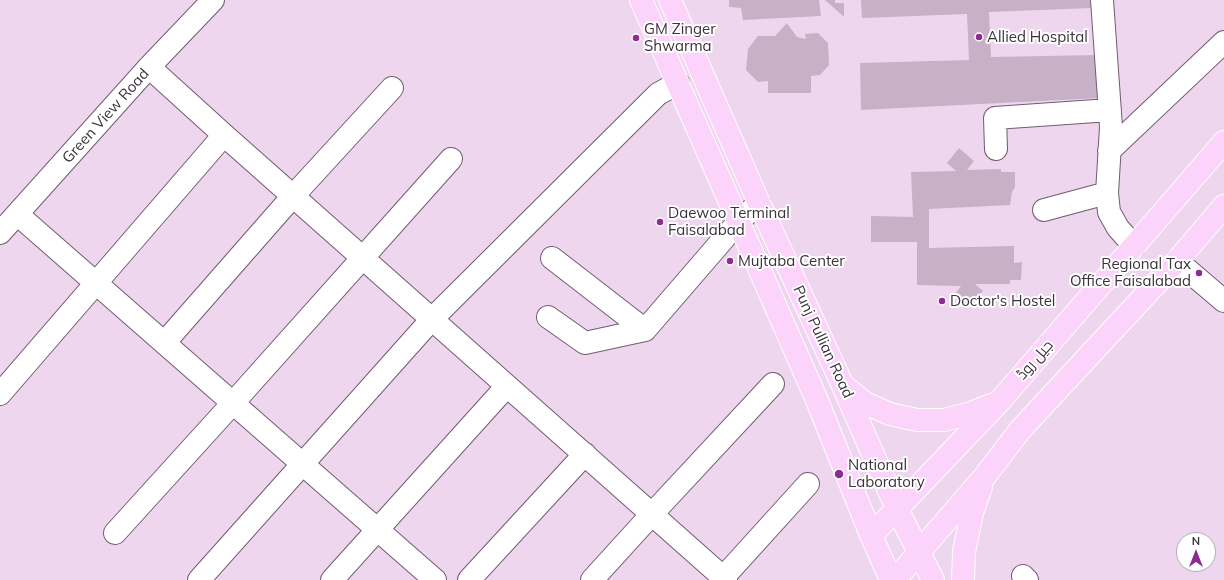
<!DOCTYPE html>
<html>
<head>
<meta charset="utf-8">
<style>
  body { margin:0 }
  #map { position:relative; width:1224px; height:580px; overflow:hidden; background:#eed7ee; font-family:Mulish,sans-serif }
  canvas { display:block }
  .north { position:absolute; left:1176px; top:532px; width:40px; height:40px; box-sizing:border-box; background:#fff; border:1px solid #b1adb1; border-radius:50%; rotate:0deg; font-size:11px; font-weight:700; line-height:16px; text-align:center; color:#3b333b }
  .north::after { content:''; display:block; margin:auto; width:14px; height:18px; background:#8e2b93; clip-path:polygon(50% 0,100% 100%,50% 72%,0 100%) }
</style>
</head>
<body>
<div id="map">
<canvas width="1224" height="580"></canvas>
<div class="north">N</div>
</div>
<script>
const g = document.querySelector('canvas').getContext('2d');
g.lineJoin = 'round';
function fillPath(path, color) { g.fillStyle = color; g.fill(path, 'evenodd'); }
const toPath = rows => new Path2D(rows.map(r => 'M' + r).join(''));
function stroke(path, color, width, dash) { g.strokeStyle = color; g.lineWidth = width; g.lineCap = dash ? 'butt' : 'round'; g.setLineDash(dash || []); g.stroke(path); }
function drawText(font, color, halo, rows, align = 'center') {
  g.font = font + ' Mulish,Cairo,sans-serif'; g.lineWidth = 4; g.setLineDash([]); g.textBaseline = 'middle'; g.strokeStyle = halo; g.fillStyle = color; for (const [text, x, y, turn = 0] of rows) {
    g.save(); g.translate(x, y); g.rotate((+turn || 0) * Math.PI / 180); g.textAlign = isNaN(turn) ? turn : align; if (halo) g.strokeText(text, 0, 0); g.fillText(text, 0, 0); g.restore();
  }
}
fillPath(toPath([
  [729,0,819,0,821,16,743,20,741,8,729,7],
  [825,0,835,0,835,3,844,3,844,17],
  [861,0,1090,0,1091,8,989,12,991,57,1099,55,1101,98,861,110,860,63,969,60,967,14,862,18],
  [787,23,797,37,806,39,805,34,818,33,828,43,829,65,820,75,811,76,811,93,768,93,768,81,758,82,746,70,748,49,758,36,775,36],
  [959,148,974,161,967,170,1001,169,1001,172,1015,172,1015,187,1012,192,1010,205,929,209,929,248,1014,246,1014,263,1022,262,1021,280,1010,280,1010,284,975,284,983,291,970,306,955,294,961,286,917,285,917,242,871,242,871,216,913,217,911,172,956,171,947,163]
]), '#c6b1c6');
const minor = toPath([
  [1102,0,1111,127,1107,193,1109,212,1118,228,1134,246],
  [149,67,224,135,726,580],
  [996,149,995,118,1110,110],
  [1109,151,1224,42],
  [1044,210,1107,193],
  [17,214,435,580],
  [0,233,149,67,213,0],
  [552,258,645,330,739,221,759,203],
  [1177,261,1224,301],
  [548,317,585,343,645,330],
  [165,342,293,196,392,88],
  [0,394,224,135],
  [115,533,233,403,451,159],
  [1023,576,1027,580],
  [199,580,432,319,658,94,678,83],
  [332,580,507,386],
  [469,580,585,454],
  [592,580,652,514,773,384],
  [721,580,808,484]
]);
const major = toPath([
  [641,0,816,398,871,535,891,580],
  [670,0,759,203,843,386,897,509,933,580],
  [844,386,865,403,890,414,917,420,944,420,971,413,994,404],
  [871,535,897,509,999,402,1224,142],
  [895,580,985,476,1020,430,1177,261,1224,206],
  [963,580,964,552,972,513,981,487]
]);
stroke(minor, '#705c70', 24);
stroke(major, '#fff', 24);
stroke(minor, '#fff', 22);
stroke(major, '#fbd3fb', 22);
for (const [x, y, r, color] of [
  [979,37,4,"#8e2b93"],
  [636,38,4,"#8e2b93"],
  [660,222,4,"#8e2b93"],
  [730,261,4,"#8e2b93"],
  [1199,273,4,"#8e2b93"],
  [942,301,4,"#8e2b93"],
  [839,474,5,"#8e2b93"]
]) { const dot = new Path2D(); dot.arc(x, y, r, 0, 2 * Math.PI); g.fillStyle = color; g.fill(dot); stroke(dot, '#fff', 1.5); }
drawText('15px', '#3b333b', '#fff', [
  ["GM Zinger",644,29],
  ["Shwarma",644,46],
  ["Allied Hospital",987,37],
  ["Daewoo Terminal",668,213],
  ["Faisalabad",668,230],
  ["Mujtaba Center",738,261],
  ["Regional Tax",1191,264,"right"],
  ["Office Faisalabad",1191,281,"right"],
  ["Doctor's Hostel",950,301],
  ["National",848,465],
  ["Laboratory",848,482]
], 'left');
drawText('15px', '#3b333b', '#fff', [
  ["Green View Road",106,116,-48],
  ["Punj Pullian Road",823,342,65],
  ["جیل روڈ",1035,360,-49]
]);
</script>
</body>
</html>
